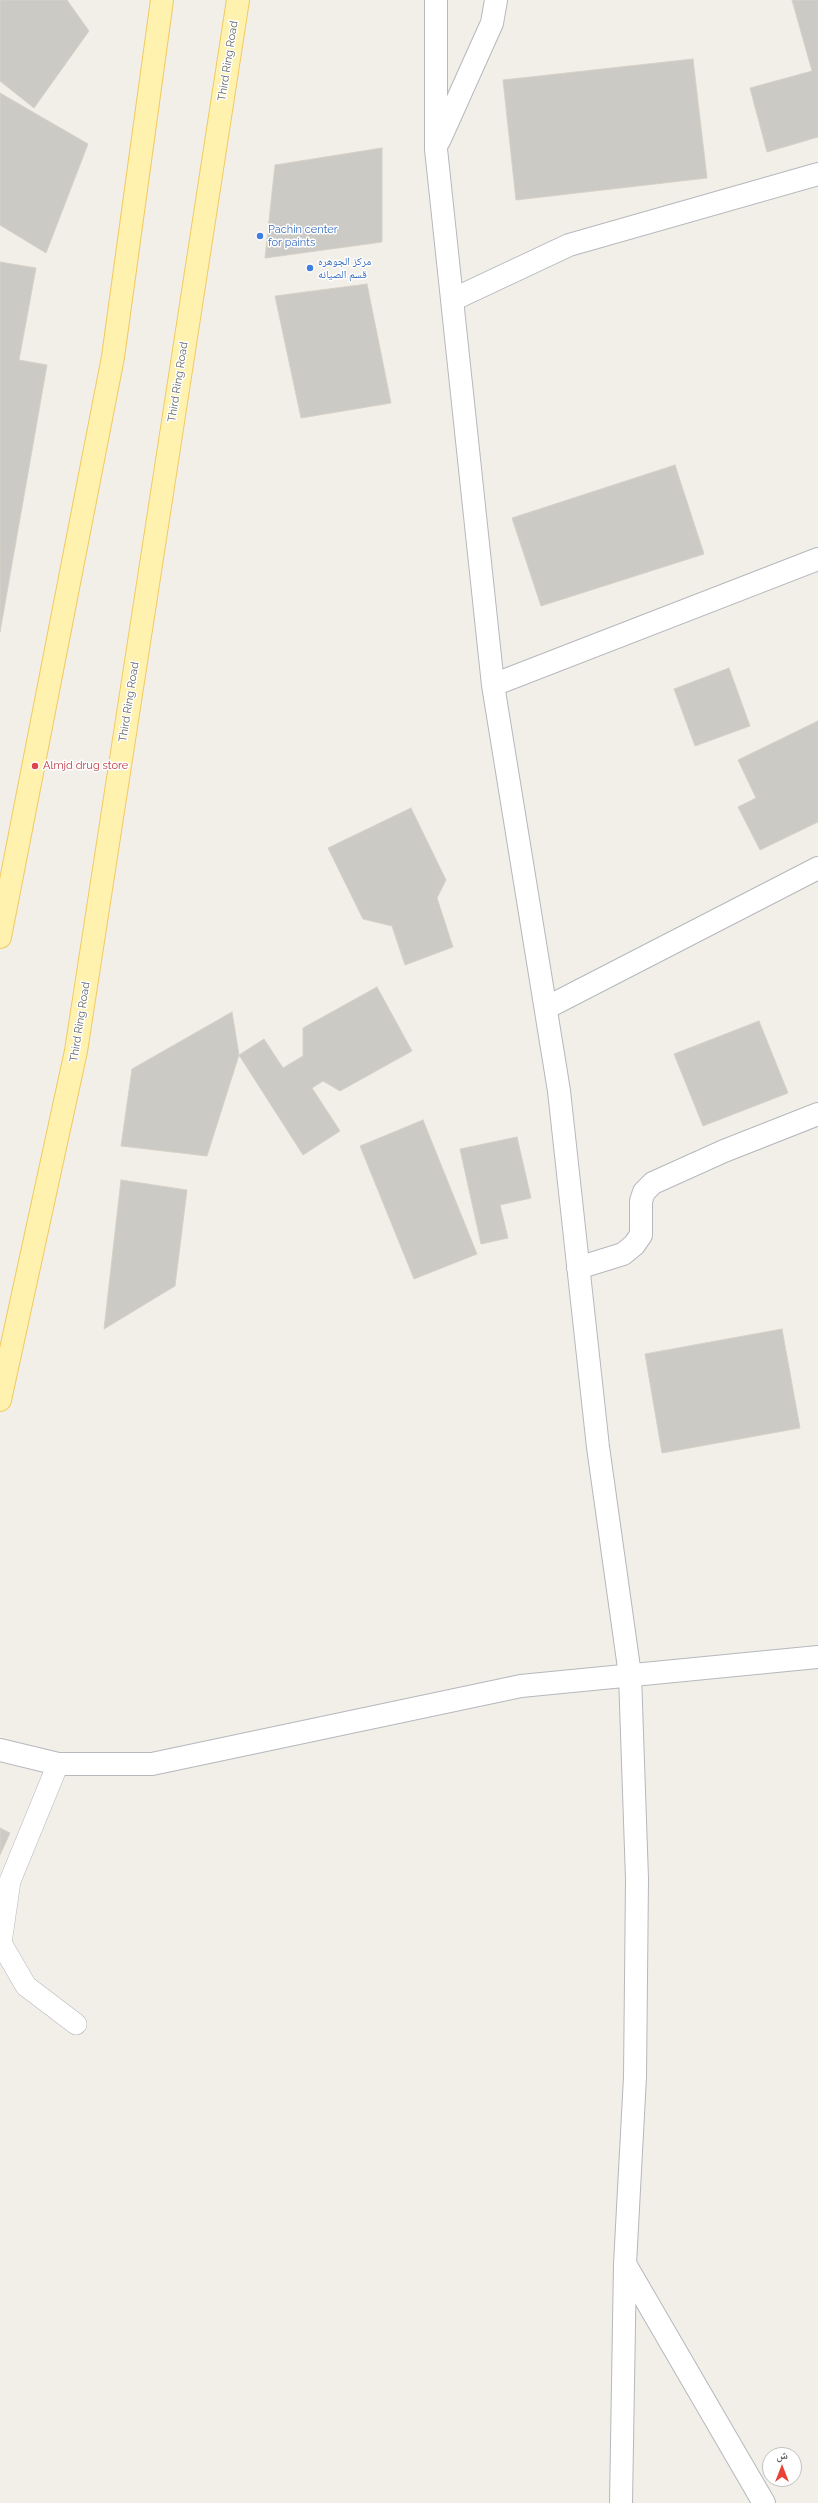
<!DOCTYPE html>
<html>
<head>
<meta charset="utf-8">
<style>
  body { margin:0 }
  #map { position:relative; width:818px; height:2503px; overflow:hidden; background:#f1efe8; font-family:Raleway,"Noto Naskh Arabic",sans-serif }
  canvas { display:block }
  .north { position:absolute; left:762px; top:2447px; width:40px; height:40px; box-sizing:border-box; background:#fff; border:1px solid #bfc1c3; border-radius:50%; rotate:0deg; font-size:11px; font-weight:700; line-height:16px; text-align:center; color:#5f6368 }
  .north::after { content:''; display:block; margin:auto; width:14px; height:18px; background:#ea4335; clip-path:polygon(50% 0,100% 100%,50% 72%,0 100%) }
</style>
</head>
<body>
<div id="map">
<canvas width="818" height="2503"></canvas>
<div class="north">ش</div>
</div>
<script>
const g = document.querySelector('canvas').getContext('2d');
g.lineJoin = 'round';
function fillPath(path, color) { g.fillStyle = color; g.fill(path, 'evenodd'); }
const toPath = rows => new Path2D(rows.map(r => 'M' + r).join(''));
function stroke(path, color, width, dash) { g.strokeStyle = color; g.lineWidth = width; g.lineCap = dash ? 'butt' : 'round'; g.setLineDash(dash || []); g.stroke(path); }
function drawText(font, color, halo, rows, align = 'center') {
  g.font = font + ' Raleway,"Noto Naskh Arabic",sans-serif'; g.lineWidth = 3; g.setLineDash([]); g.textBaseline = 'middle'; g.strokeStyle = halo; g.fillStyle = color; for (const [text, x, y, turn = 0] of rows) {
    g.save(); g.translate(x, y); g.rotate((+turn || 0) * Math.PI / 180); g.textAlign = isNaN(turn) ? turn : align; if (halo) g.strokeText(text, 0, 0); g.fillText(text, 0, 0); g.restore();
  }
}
const building = toPath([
  [0,0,67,0,89,31,34,108,0,81,0,0],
  [792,0,818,0,818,137,767,152,750,88,812,71,792,0],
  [693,59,707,178,516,200,503,80,693,59],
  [0,93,88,144,46,253,0,225,0,93],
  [382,148,382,242,265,258,275,165,382,148],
  [0,262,36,268,19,360,47,365,0,632,0,262],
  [367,284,391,403,301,418,275,296,367,284],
  [675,465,704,554,541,606,512,518,675,465],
  [729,668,750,726,695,746,674,689,729,668],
  [818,721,818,822,760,850,738,807,756,798,738,760,818,721],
  [411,808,446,880,437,898,453,947,405,965,392,926,363,919,328,848,411,808],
  [377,987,412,1051,340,1091,323,1081,312,1088,340,1131,303,1155,239,1055,264,1039,283,1068,303,1056,303,1028,377,987],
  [232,1012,239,1055,207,1156,121,1146,132,1069,232,1012],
  [759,1021,788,1093,703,1126,674,1054,759,1021],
  [423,1120,477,1254,414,1279,360,1146,423,1120],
  [517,1137,531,1198,500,1205,508,1238,481,1244,460,1149,517,1137],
  [121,1180,187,1190,175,1286,104,1329,121,1180],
  [782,1329,800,1428,662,1453,645,1354,782,1329],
  [0,1828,10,1833,0,1855,0,1828]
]);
fillPath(building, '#cccac5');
stroke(building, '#d6d1c6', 1);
const service = toPath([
  [58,1764,10,1881,1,1943,26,1986,76,2024]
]);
const minor = toPath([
  [436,0,436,149,493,685,559,1091,598,1447,630,1675,637,1879,635,2077,625,2264,621,2503],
  [439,141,492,23,496,0],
  [452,300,569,245,818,174],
  [493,685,818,559],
  [546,1008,818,868],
  [578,1268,623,1254,634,1245,641,1235,641,1201,644,1192,653,1183,724,1151,818,1114],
  [0,1750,58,1764,152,1764,521,1686,818,1657],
  [625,2264,764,2503]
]);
const primary = toPath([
  [0,937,113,357,162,0],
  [0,1400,76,1051,238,0]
]);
stroke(service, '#b5b8bc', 22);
stroke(minor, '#b5b8bc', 24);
stroke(primary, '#f2c960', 24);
stroke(service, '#fff', 21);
stroke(minor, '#fff', 22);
stroke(primary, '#fff2af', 22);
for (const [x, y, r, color] of [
  [260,236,4,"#3f7fe0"],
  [310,268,4,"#3f7fe0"],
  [35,766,4,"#e0444e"]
]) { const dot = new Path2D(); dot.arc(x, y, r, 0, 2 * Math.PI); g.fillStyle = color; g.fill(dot); stroke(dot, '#fff', 1.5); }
drawText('11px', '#5f6368', '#fff', [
  ["Third Ring Road",228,61,-81],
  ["Third Ring Road",178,382,-81],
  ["Third Ring Road",129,702,-81],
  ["Third Ring Road",80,1022,-81]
]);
drawText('11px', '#366cbe', '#fff', [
  ["Pachin center",268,230],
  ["for paints",268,243],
  ["مركز الجوهره",318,262],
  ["قسم الصيانه",318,275]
], 'left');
drawText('11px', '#be3a42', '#fff', [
  ["Almjd drug store",43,766]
], 'left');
</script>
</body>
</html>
